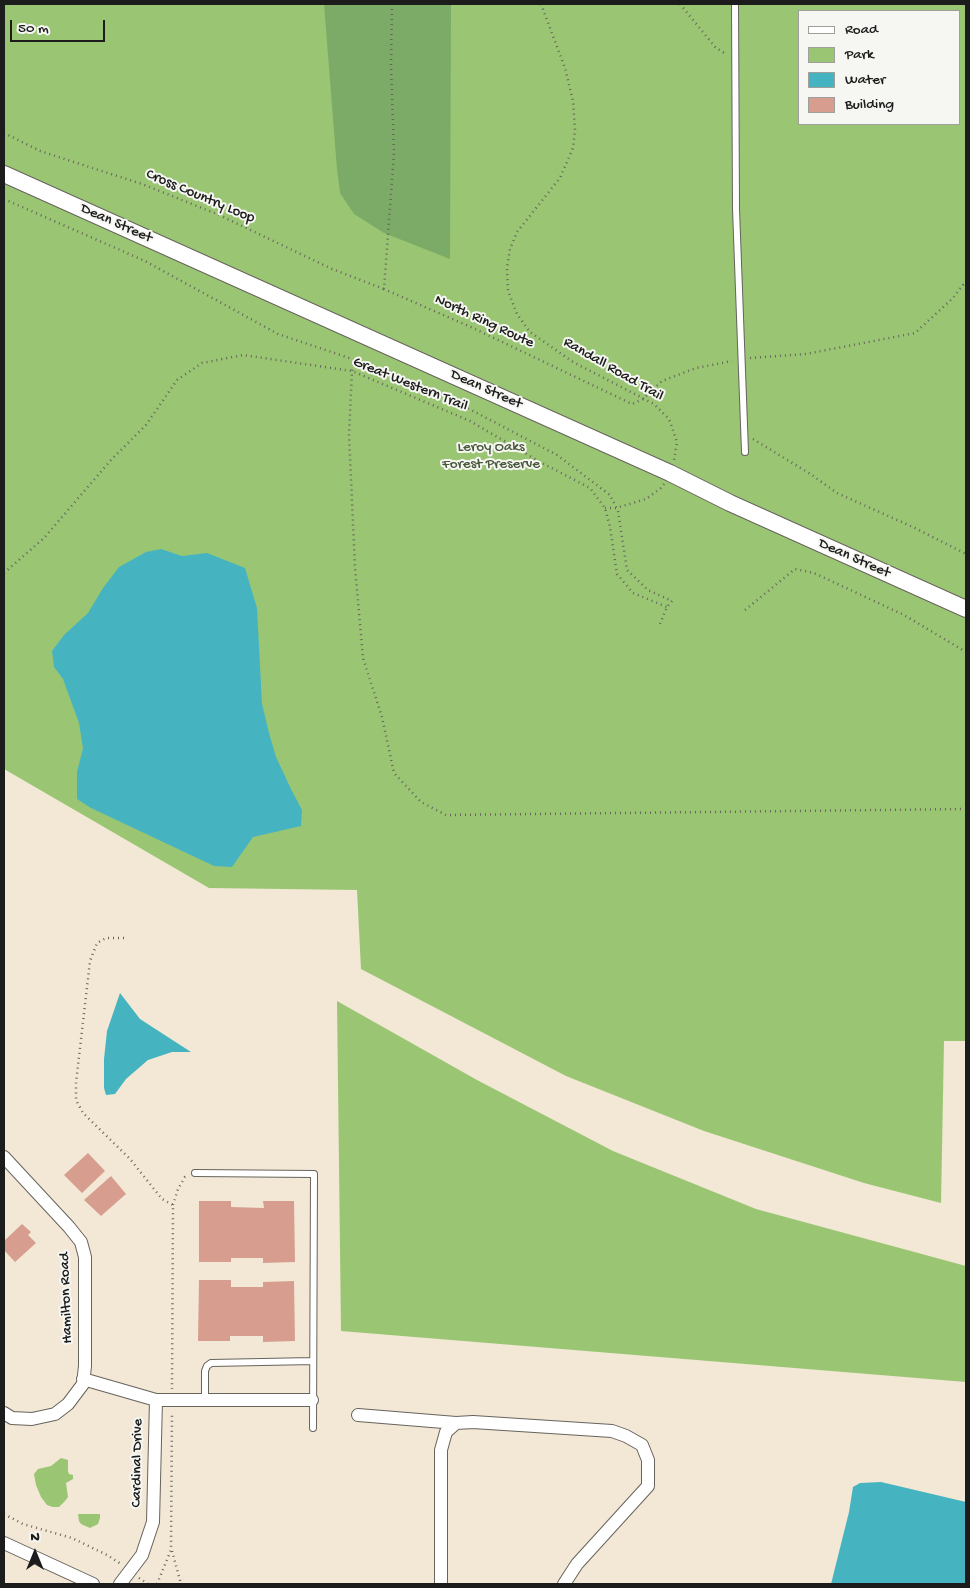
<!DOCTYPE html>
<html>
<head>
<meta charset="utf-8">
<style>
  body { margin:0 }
  #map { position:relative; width:970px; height:1588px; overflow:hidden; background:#f2e8d5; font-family:"Gochi Hand",sans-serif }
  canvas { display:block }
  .frame { position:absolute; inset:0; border:5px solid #1c1c1c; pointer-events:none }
  .legend { position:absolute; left:798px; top:10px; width:162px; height:115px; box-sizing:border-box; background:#f6f6f2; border:1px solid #9f9f9c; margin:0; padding:6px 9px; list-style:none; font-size:15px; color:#1c1c1c }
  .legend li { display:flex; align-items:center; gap:10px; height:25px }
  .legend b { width:25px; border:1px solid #9f9f9c }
  .north { position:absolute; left:10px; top:1528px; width:50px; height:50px; -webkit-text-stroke:4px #f6f6f2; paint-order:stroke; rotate:0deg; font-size:14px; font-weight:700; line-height:20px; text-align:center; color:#1c1c1c }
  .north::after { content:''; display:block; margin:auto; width:18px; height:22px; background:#1c1c1c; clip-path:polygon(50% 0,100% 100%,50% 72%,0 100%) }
  .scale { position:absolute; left:10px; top:20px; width:95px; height:22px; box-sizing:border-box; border:2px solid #1c1c1c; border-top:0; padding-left:6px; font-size:15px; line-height:18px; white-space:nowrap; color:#1c1c1c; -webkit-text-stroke:4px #f6f6f2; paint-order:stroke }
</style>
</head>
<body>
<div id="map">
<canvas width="970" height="1588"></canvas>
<div class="frame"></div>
<ul class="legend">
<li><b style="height:6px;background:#fff"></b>Road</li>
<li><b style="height:14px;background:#9ac674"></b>Park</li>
<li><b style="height:14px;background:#45b4c0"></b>Water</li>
<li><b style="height:14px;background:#d79d8f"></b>Building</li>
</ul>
<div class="north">N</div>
<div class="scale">50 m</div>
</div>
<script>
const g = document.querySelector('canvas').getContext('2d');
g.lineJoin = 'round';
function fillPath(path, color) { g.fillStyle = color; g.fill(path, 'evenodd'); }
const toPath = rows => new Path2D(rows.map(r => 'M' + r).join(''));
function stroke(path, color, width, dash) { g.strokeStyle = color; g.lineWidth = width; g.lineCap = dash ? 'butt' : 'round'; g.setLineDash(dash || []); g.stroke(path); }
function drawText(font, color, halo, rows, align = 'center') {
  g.font = font + ' "Gochi Hand",sans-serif'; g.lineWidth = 4; g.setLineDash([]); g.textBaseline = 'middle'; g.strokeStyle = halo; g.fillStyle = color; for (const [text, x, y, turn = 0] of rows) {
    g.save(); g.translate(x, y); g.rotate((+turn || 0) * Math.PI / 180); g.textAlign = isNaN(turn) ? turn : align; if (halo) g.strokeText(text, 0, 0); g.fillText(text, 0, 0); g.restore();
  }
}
fillPath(toPath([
  [4,4,966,4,966,1041,944,1041,941,1203,864,1183,704,1131,566,1076,361,969,357,890,209,888,4,769],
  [799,11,959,11,959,124,799,124],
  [337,1001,477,1080,613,1151,756,1209,966,1266,966,1382,341,1331],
  [61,1458,68,1460,68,1471,69,1474,73,1475,73,1479,66,1483,68,1497,65,1501,59,1507,53,1507,47,1505,41,1497,36,1485,34,1474,38,1469,51,1466],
  [78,1514,100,1514,100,1518,98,1524,90,1528,81,1524,79,1521]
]), '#9ac674');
fillPath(toPath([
  [324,4,451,4,450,259,384,233,354,214,340,193,337,169]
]), '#7bab66');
fillPath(toPath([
  [161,549,182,556,207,553,245,568,257,608,262,704,269,733,276,757,291,789,302,810,301,826,253,837,232,867,214,866,91,808,77,799,77,772,83,748,79,723,63,679,54,667,52,651,64,635,88,613,103,588,119,567,146,552],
  [120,993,140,1019,191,1052,172,1052,148,1060,126,1079,115,1094,106,1095,104,1088,104,1059,107,1031],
  [881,1482,966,1502,966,1584,831,1584,849,1512,853,1487,860,1483]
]), '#45b4c0');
fillPath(toPath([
  [88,1153,105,1171,82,1193,64,1175],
  [111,1176,126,1194,101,1216,84,1200],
  [199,1201,231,1201,231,1207,264,1208,263,1201,294,1201,295,1262,263,1263,263,1258,231,1258,231,1262,199,1262],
  [22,1224,31,1232,28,1235,36,1243,15,1262,4,1250,4,1241],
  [199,1280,231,1280,231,1287,263,1287,263,1282,294,1281,295,1341,263,1342,263,1336,230,1336,230,1341,198,1341]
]), '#d79d8f');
const service = toPath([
  [735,4,736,209,745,452],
  [195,1173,314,1174,313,1428],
  [205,1400,205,1371,207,1366,211,1363,313,1361]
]);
const minor = toPath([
  [4,1157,69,1227,81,1242,85,1257,85,1366,83,1384,68,1404,55,1414,32,1419,12,1418,4,1413],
  [83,1379,156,1400,312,1400],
  [358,1415,456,1423],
  [4,1543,93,1584],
  [120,1584,142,1555,153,1522,156,1400],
  [441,1584,441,1450,446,1432,456,1423,473,1422,612,1431,626,1436,642,1445,648,1460,648,1486,577,1564,564,1584]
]);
const tertiary = toPath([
  [4,174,670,473,730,503,966,609]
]);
stroke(service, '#67635d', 8);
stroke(minor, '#67635d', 14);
stroke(tertiary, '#67635d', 18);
stroke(toPath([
  [392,4,391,65,394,153,384,289,473,328,632,404,643,399,662,381,696,368,732,361],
  [541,4,565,68,573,101,575,130,573,148,560,178,517,232,510,249,507,268,508,291,517,314,530,332,573,362,654,404,669,419,677,442,674,460],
  [680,4,716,48,726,54],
  [4,133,40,151,142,184,217,214,332,269,384,289],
  [4,199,145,261,278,334,355,360,433,390,557,455,610,495,618,511,627,570,648,590,672,601,667,607,660,624],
  [750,358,806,354,915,333,953,298,966,281],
  [355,360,352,371,349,435,355,567,363,658,382,717,394,773,421,802,446,815,966,809],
  [753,439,812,475,837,493,915,528,966,554],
  [605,508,616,508,646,499,661,488,664,484],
  [4,573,44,538,111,460,146,425,177,380,202,363,243,355,352,371,470,421,542,463,590,488,605,508,610,527,617,574,633,593,667,607],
  [745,610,795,569,814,573,904,615,966,652],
  [124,938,106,938,97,943,90,961,76,1083,76,1100,83,1113,130,1159,162,1199,173,1205,172,1389],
  [173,1205,178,1189,185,1177,188,1176],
  [4,1514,23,1524,72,1538,107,1555,121,1564],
  [172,1551,181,1584],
  [139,1578,148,1584],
  [157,1584,171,1550,172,1412]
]), '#67635d', 2.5, [1, 4]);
stroke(service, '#fff', 6);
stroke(minor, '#fff', 12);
stroke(tertiary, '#fff', 16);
drawText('15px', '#1c1c1c', '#f6f6f2', [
  ["Cross Country Loop",200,197,23],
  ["Dean Street",116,224,24],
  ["North Ring Route",484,322,25],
  ["Randall Road Trail",613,370,30],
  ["Great Western Trail",410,385,22],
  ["Dean Street",486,390,24],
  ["Dean Street",854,559,24],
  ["Hamilton Road",67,1298,-92],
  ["Cardinal Drive",138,1463,-89]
]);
drawText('15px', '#48583b', '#f6f6f2', [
  ["Leroy Oaks",491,448],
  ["Forest Preserve",491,465]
]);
</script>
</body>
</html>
